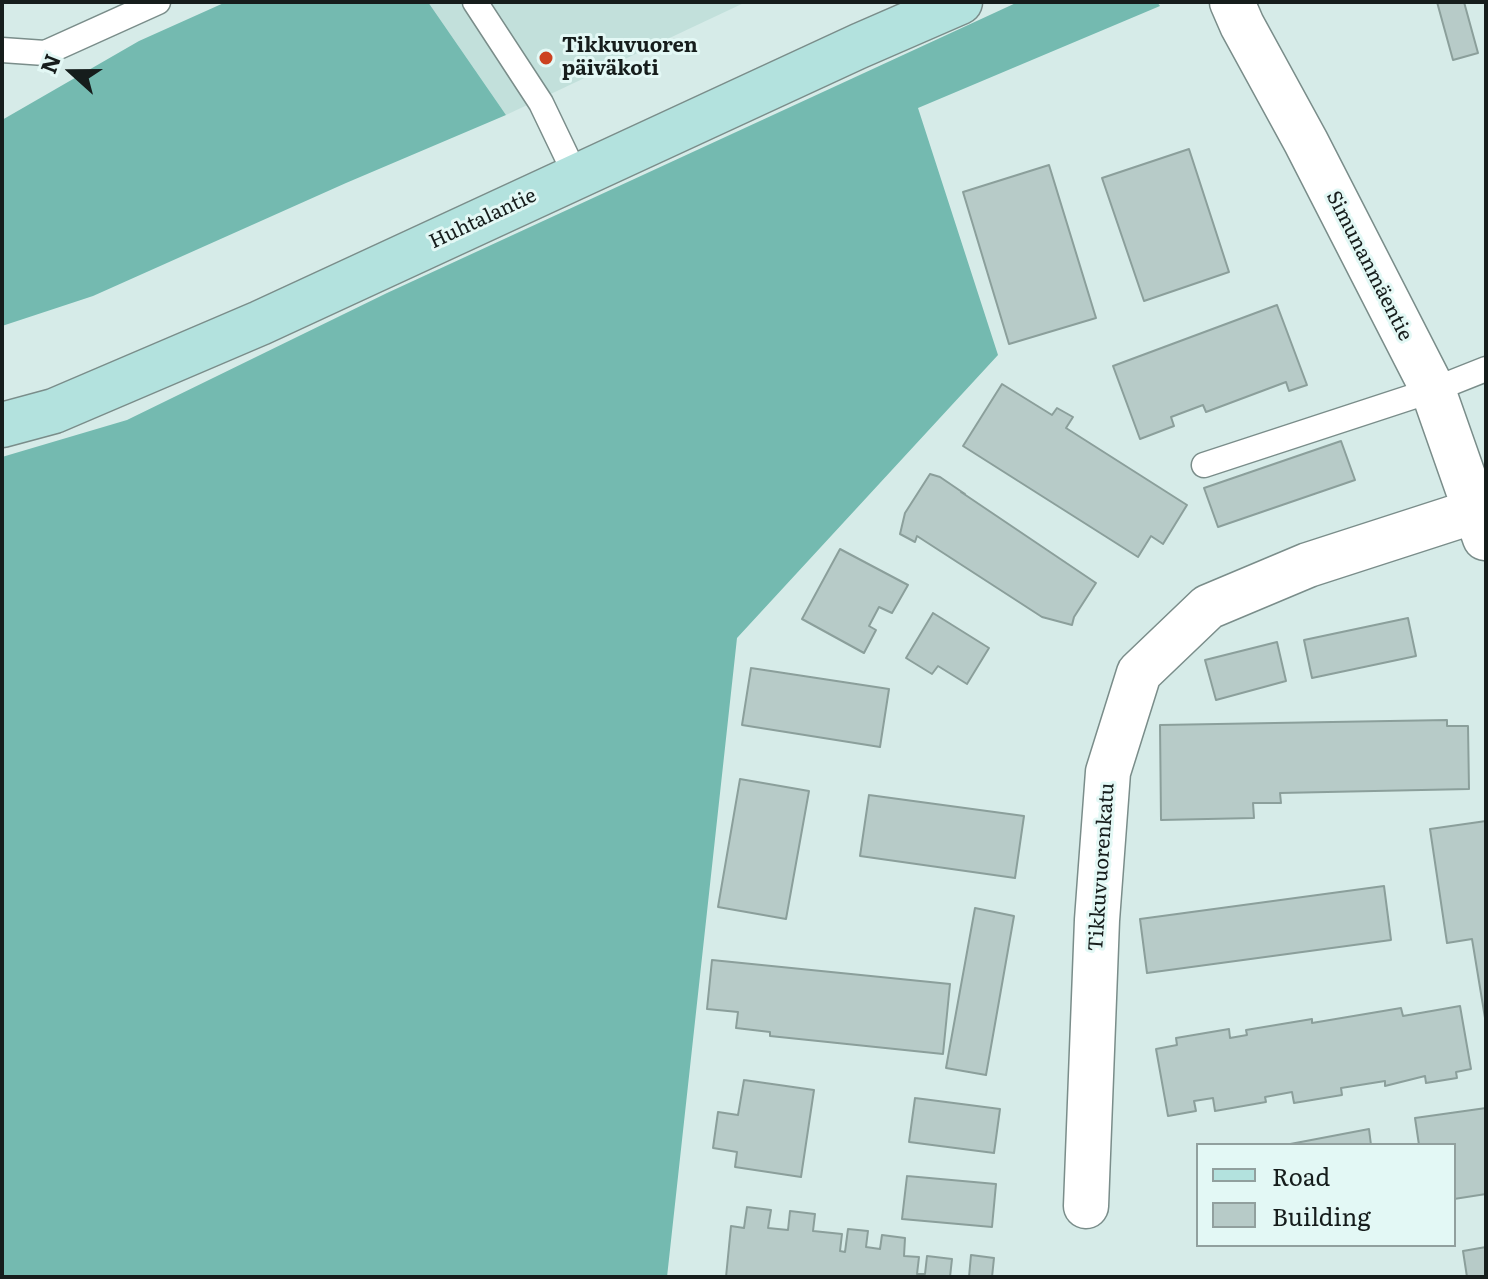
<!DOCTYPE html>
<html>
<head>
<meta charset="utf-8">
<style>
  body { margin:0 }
  #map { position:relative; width:1488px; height:1279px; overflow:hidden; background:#d6ebe8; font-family:Literata,serif }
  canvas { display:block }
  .frame { position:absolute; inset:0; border:4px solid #161d1c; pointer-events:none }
  .legend { position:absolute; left:1196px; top:1143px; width:260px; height:104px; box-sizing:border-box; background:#e3f8f5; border:2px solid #91a09e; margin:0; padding:10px 14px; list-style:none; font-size:24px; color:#161d1c }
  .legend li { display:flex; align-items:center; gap:16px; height:40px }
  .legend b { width:40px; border:2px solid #91a09e }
  .north { position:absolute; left:32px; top:32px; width:80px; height:80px; -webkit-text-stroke:6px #e3f8f5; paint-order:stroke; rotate:291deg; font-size:22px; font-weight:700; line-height:32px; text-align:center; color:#161d1c }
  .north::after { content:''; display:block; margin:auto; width:28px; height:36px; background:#161d1c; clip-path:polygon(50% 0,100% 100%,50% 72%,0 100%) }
</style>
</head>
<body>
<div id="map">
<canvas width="1488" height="1279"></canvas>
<div class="frame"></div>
<ul class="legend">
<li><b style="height:10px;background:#b3e2de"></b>Road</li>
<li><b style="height:22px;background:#b7cbc8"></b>Building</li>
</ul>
<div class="north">N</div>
</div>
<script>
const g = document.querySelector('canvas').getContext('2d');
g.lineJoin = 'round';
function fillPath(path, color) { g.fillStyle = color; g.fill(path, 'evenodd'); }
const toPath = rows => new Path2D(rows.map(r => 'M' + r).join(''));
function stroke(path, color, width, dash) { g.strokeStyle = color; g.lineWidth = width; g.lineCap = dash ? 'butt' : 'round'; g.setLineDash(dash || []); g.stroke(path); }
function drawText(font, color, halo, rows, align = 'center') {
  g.font = font + ' Literata,serif'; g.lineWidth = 6; g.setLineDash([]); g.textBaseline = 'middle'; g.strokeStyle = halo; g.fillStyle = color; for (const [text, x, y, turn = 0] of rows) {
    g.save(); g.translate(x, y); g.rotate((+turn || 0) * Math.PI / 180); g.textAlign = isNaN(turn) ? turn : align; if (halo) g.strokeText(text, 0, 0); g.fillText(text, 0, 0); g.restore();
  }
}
fillPath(toPath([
  [428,2,746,2,506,115]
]), '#c2e0db');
fillPath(toPath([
  [226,2,428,2,506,115,346,183,93,296,2,326,2,120,139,41],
  [1018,2,1157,2,1160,6,918,108,998,355,737,638,667,1277,2,1277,2,457,127,420,387,293]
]), '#74bab0');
const building = toPath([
  [1437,2,1464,2,1478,53,1453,60,1437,2],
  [1189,149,1229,272,1144,301,1102,178,1189,149],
  [1049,165,1096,318,1009,344,963,192,1049,165],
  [1277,305,1307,385,1289,391,1286,382,1206,412,1203,405,1171,417,1174,426,1140,439,1113,366,1277,305],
  [1002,384,1052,415,1057,408,1073,417,1066,428,1187,505,1163,544,1151,536,1138,557,963,446,1002,384],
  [1341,441,1355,480,1218,527,1204,488,1341,441],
  [930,474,940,477,965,494,961,492,1096,583,1074,617,1072,625,1042,617,917,536,915,542,900,534,905,513,930,474],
  [840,549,908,585,892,613,879,607,869,626,876,630,864,653,802,619,840,549],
  [933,613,989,648,967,684,938,666,932,674,906,658,933,613],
  [1408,618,1416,656,1312,678,1304,640,1408,618],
  [1277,642,1286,681,1216,700,1205,660,1277,642],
  [751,668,889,689,880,747,742,725,751,668],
  [1447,720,1447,726,1468,726,1469,789,1280,793,1281,803,1253,803,1254,818,1161,820,1160,725,1447,720],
  [740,779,809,791,786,919,718,907,740,779],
  [869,795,1024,816,1015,878,860,856,869,795],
  [1486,821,1486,1024,1472,939,1447,943,1430,829,1486,821],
  [1384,886,1391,940,1147,973,1140,919,1384,886],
  [975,908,1014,916,986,1075,946,1068,975,908],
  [712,960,950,984,943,1054,770,1036,770,1032,736,1028,738,1012,707,1009,712,960],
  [1460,1006,1471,1069,1456,1072,1457,1078,1426,1083,1425,1076,1385,1086,1385,1081,1341,1088,1342,1095,1294,1103,1292,1092,1265,1097,1266,1102,1215,1111,1213,1098,1194,1101,1196,1111,1168,1116,1156,1049,1177,1045,1176,1038,1229,1029,1230,1038,1247,1035,1246,1030,1312,1019,1312,1023,1401,1008,1403,1016,1460,1006],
  [744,1080,814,1090,801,1177,735,1167,737,1152,713,1148,718,1112,738,1115,744,1080],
  [915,1098,1000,1109,994,1153,909,1142,915,1098],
  [1486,1108,1486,1194,1454,1199,1454,1145,1419,1145,1415,1118,1486,1108],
  [1369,1129,1371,1145,1285,1145,1369,1129],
  [907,1176,996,1184,992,1227,902,1219,907,1176],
  [747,1207,771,1210,768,1228,788,1230,790,1211,815,1214,813,1231,842,1234,840,1251,845,1252,848,1229,868,1231,866,1247,880,1249,882,1235,905,1238,904,1256,919,1257,917,1274,925,1274,927,1256,952,1259,950,1277,726,1277,731,1226,744,1228,747,1207],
  [1486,1247,1486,1277,1467,1277,1463,1251,1486,1247],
  [971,1255,994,1258,992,1277,969,1277,971,1255]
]);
fillPath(building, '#b7cbc8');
stroke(building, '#8b9f9b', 2);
const service = toPath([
  [475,2,541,103,576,176],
  [2,50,45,53,158,2],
  [1204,465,1433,390,1486,369]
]);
const minor = toPath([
  [1232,2,1242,25,1306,142,1433,390,1485,538],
  [1086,1206,1097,920,1108,772,1139,673,1208,607,1308,565,1475,511]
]);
const secondary = toPath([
  [2,425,54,411,260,323,859,46,960,2]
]);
stroke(service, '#7a8d8a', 27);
stroke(minor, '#7a8d8a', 47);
stroke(secondary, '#7a8d8a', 47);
stroke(service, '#fff', 24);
stroke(minor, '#fff', 44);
stroke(secondary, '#b3e2de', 44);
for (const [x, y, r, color] of [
  [546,58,8,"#cc4220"]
]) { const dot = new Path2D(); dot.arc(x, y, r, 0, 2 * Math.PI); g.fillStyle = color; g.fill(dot); stroke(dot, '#e3f8f5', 3); }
drawText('bold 20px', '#161d1c', '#e3f8f5', [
  ["Tikkuvuoren",562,46],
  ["päiväkoti",562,69]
], 'left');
drawText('20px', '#161d1c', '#e3f8f5', [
  ["Huhtalantie",483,219,-25],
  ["Simunanmäentie",1369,266,63],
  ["Tikkuvuorenkatu",1102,867,-86]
]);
</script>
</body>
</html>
